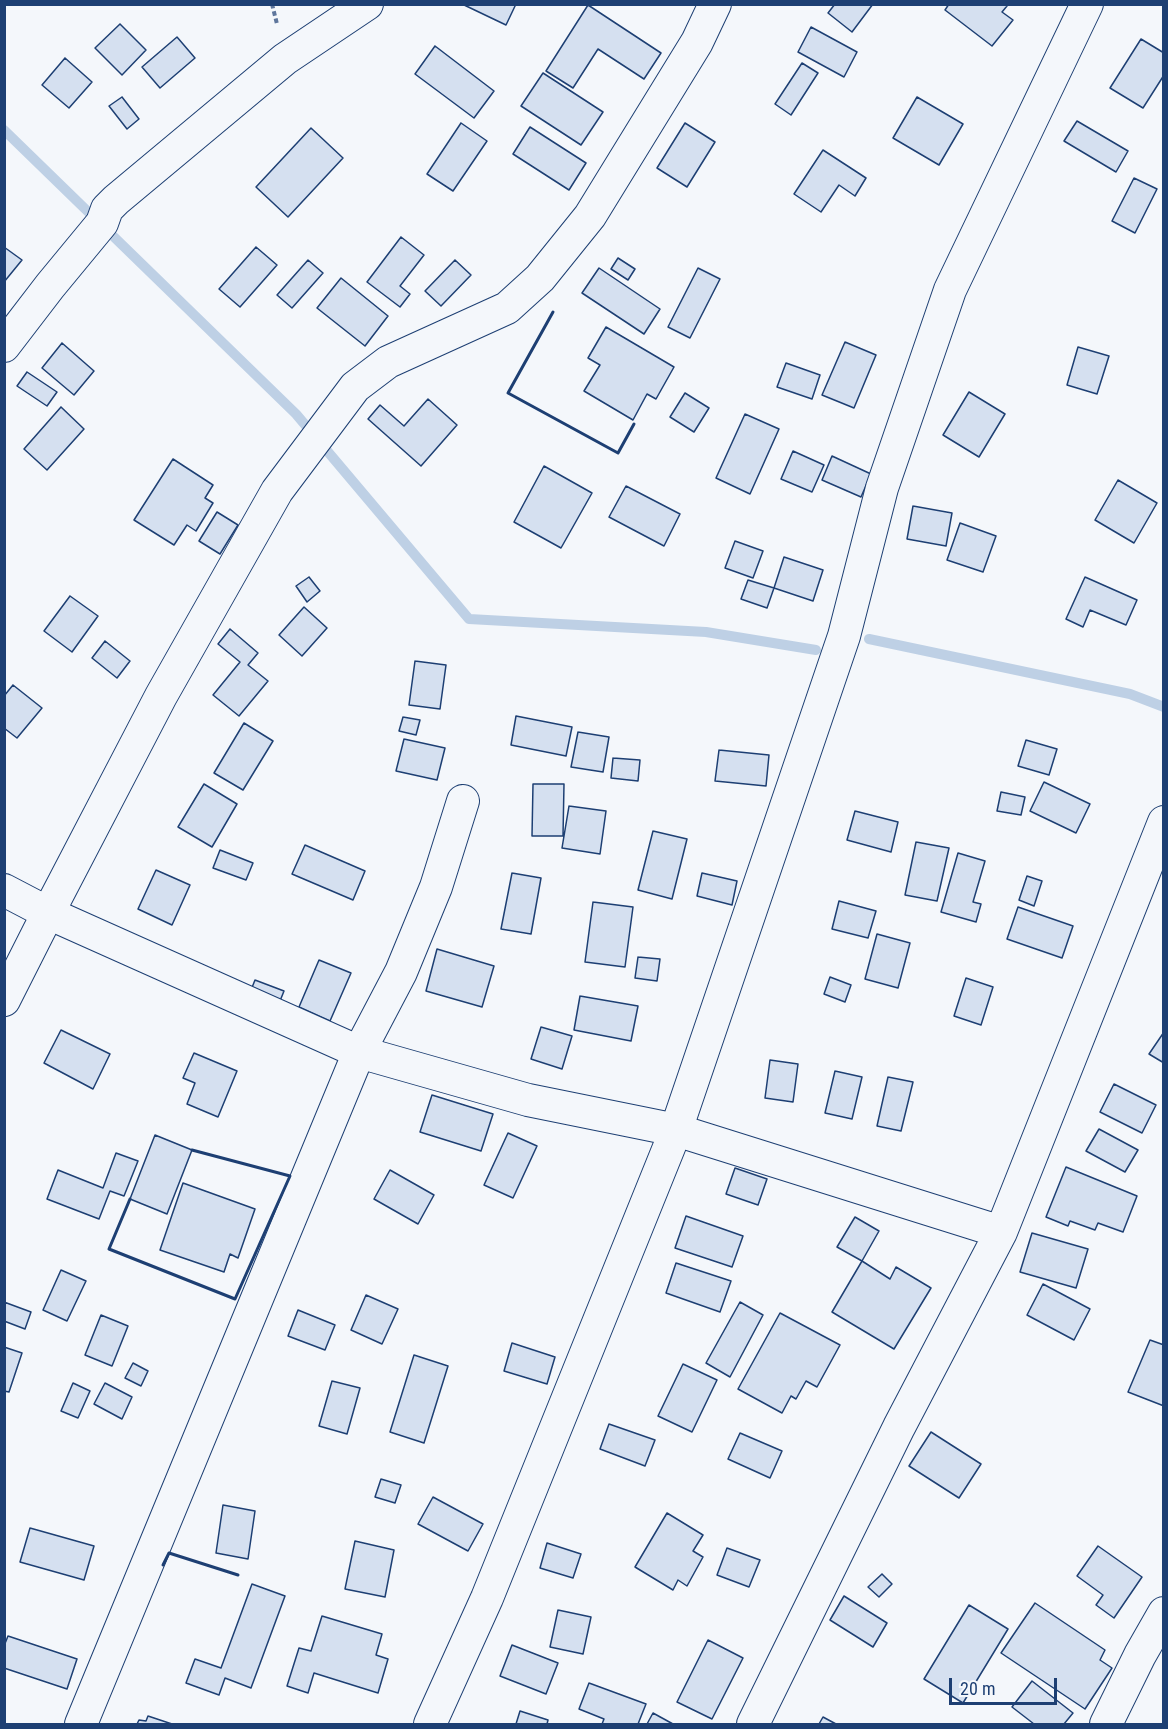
<!DOCTYPE html>
<html>
<head>
<meta charset="utf-8">
<style>
  body { margin:0 }
  #map { position:relative; width:1168px; height:1729px; overflow:hidden; background:#f4f7fb; font-family:"Roboto Condensed",sans-serif }
  canvas { display:block }
  .frame { position:absolute; inset:0; border:6px solid #1d3f73; pointer-events:none }
  .scale { position:absolute; left:949px; top:1678px; width:108px; height:27px; box-sizing:border-box; border:3px solid #1d3f73; border-top:0; padding-left:8px; font-size:18px; line-height:21px; white-space:nowrap; color:#1d3f73; -webkit-text-stroke:4px #f4f7fb; paint-order:stroke }
</style>
</head>
<body>
<div id="map">
<canvas width="1168" height="1729"></canvas>
<div class="frame"></div>
<div class="scale">20 m</div>
</div>
<script>
const g = document.querySelector('canvas').getContext('2d');
g.lineJoin = 'round';
const toPath = rows => new Path2D(rows.map(r => 'M' + r).join(''));
function stroke(path, color, width, dash) { g.strokeStyle = color; g.lineWidth = width; g.lineCap = dash ? 'butt' : 'round'; g.setLineDash(dash || []); g.stroke(path); }
function fillPath(path, color) { g.fillStyle = color; g.fill(path, 'evenodd'); }
stroke(toPath([
  [4,130,296,414,469,619,706,632,816,650],
  [869,639,1130,694,1164,707]
]), '#bed0e5', 10);
const building = toPath([
  [462,4,516,4,506,25,462,4],
  [835,4,873,4,852,32,828,13,835,4],
  [949,4,1005,4,1007,6,1002,12,1013,20,992,46,945,10,949,4],
  [588,5,661,53,644,79,598,49,573,88,546,71,588,5],
  [120,24,146,50,122,75,95,48,120,24],
  [811,27,857,52,844,77,798,52,811,27],
  [177,37,195,58,160,88,142,67,177,37],
  [1141,39,1164,53,1164,75,1143,108,1110,88,1141,39],
  [435,46,494,91,474,118,415,74,435,46],
  [65,58,92,82,69,108,42,85,65,58],
  [802,63,818,73,791,115,775,104,802,63],
  [543,73,603,112,581,145,521,106,543,73],
  [122,97,139,119,127,129,109,106,122,97],
  [917,97,963,124,939,165,893,138,917,97],
  [1077,121,1128,151,1116,172,1064,141,1077,121],
  [461,123,487,141,453,191,427,174,461,123],
  [685,123,715,142,687,187,657,168,685,123],
  [530,127,586,163,569,190,513,154,530,127],
  [311,128,343,158,288,217,256,187,311,128],
  [823,150,866,178,855,196,839,185,821,212,794,194,823,150],
  [1134,178,1157,189,1135,233,1112,221,1134,178],
  [401,237,424,255,400,286,410,294,400,307,367,282,401,237],
  [4,247,22,260,4,282,4,247],
  [256,247,277,265,240,307,219,289,256,247],
  [618,258,635,269,628,280,611,269,618,258],
  [308,260,323,273,292,308,277,295,308,260],
  [455,260,471,275,441,306,425,291,455,260],
  [599,268,660,309,644,334,582,293,599,268],
  [698,268,720,279,690,338,668,327,698,268],
  [341,278,388,316,365,346,317,308,341,278],
  [606,327,674,367,656,399,647,394,633,420,584,391,600,365,588,358,606,327],
  [845,342,876,355,854,408,822,395,845,342],
  [62,343,94,371,74,395,42,368,62,343],
  [1078,347,1109,356,1097,394,1067,385,1078,347],
  [786,363,820,375,812,399,777,387,786,363],
  [27,372,57,392,47,406,17,386,27,372],
  [969,392,1005,414,979,457,943,435,969,392],
  [685,393,709,408,694,432,670,417,685,393],
  [428,399,457,425,421,466,368,419,380,405,404,426,428,399],
  [61,407,84,429,47,470,24,449,61,407],
  [745,414,779,429,750,494,716,478,745,414],
  [793,451,824,465,812,492,781,479,793,451],
  [832,456,871,474,861,497,822,480,832,456],
  [173,459,213,485,205,498,213,503,196,531,187,525,174,545,134,520,173,459],
  [544,466,592,493,561,548,514,522,544,466],
  [1118,480,1157,503,1134,543,1095,520,1118,480],
  [626,486,680,514,664,546,609,517,626,486],
  [913,506,952,513,946,546,907,539,913,506],
  [217,512,238,525,220,554,199,541,217,512],
  [960,523,996,536,983,572,947,560,960,523],
  [735,541,763,551,753,578,725,568,735,541],
  [784,557,823,570,813,601,774,588,784,557],
  [309,577,320,591,307,602,296,586,309,577],
  [1085,577,1137,600,1126,625,1090,610,1083,627,1066,619,1085,577],
  [748,580,774,588,767,608,741,599,748,580],
  [70,596,98,616,72,652,44,631,70,596],
  [304,607,327,628,302,656,279,635,304,607],
  [230,629,258,653,248,665,268,681,239,716,213,695,240,662,218,644,230,629],
  [105,641,130,661,117,678,92,658,105,641],
  [415,661,446,665,440,709,409,705,415,661],
  [13,685,42,708,17,738,4,728,4,696,13,685],
  [516,716,572,727,566,756,511,745,516,716],
  [403,717,420,720,416,735,399,731,403,717],
  [244,723,273,741,243,790,214,773,244,723],
  [578,732,609,737,603,772,571,767,578,732],
  [404,739,445,748,437,780,396,771,404,739],
  [1026,740,1057,749,1049,775,1018,766,1026,740],
  [719,750,769,755,766,786,715,781,719,750],
  [613,758,640,760,638,781,611,778,613,758],
  [1044,782,1090,804,1076,833,1030,811,1044,782],
  [204,784,237,804,212,847,178,827,204,784],
  [533,784,564,784,563,836,532,836,533,784],
  [1001,792,1025,797,1021,815,997,811,1001,792],
  [569,806,606,811,600,854,562,848,569,806],
  [855,811,898,822,891,852,847,840,855,811],
  [653,831,687,839,672,899,638,890,653,831],
  [916,842,949,848,937,901,905,895,916,842],
  [305,845,365,871,353,900,292,874,305,845],
  [220,850,253,863,246,880,213,868,220,850],
  [958,853,985,861,973,902,981,904,976,922,941,912,958,853],
  [156,870,190,885,172,925,138,909,156,870],
  [512,873,541,878,531,934,501,929,512,873],
  [702,873,737,881,732,905,697,896,702,873],
  [1027,876,1042,881,1034,906,1019,900,1027,876],
  [839,901,876,911,868,938,832,929,839,901],
  [593,902,633,907,625,967,585,962,593,902],
  [1018,907,1073,926,1062,958,1007,939,1018,907],
  [877,934,910,943,898,988,865,979,877,934],
  [437,949,494,966,482,1007,426,991,437,949],
  [638,957,660,959,657,981,635,978,638,957],
  [319,960,351,973,330,1021,299,1007,319,960],
  [830,977,851,985,845,1002,824,994,830,977],
  [966,978,993,987,981,1025,954,1016,966,978],
  [255,980,284,991,278,1006,249,995,255,980],
  [580,996,638,1006,631,1041,574,1030,580,996],
  [541,1027,572,1036,562,1069,531,1059,541,1027],
  [61,1030,110,1054,93,1089,44,1063,61,1030],
  [1164,1032,1164,1063,1149,1054,1164,1032],
  [194,1053,237,1071,218,1117,187,1104,195,1083,183,1078,194,1053],
  [770,1060,798,1064,793,1102,765,1098,770,1060],
  [835,1071,862,1077,852,1119,825,1113,835,1071],
  [888,1077,913,1082,901,1131,877,1126,888,1077],
  [1114,1084,1156,1105,1142,1133,1100,1112,1114,1084],
  [432,1095,493,1114,481,1151,420,1132,432,1095],
  [1099,1129,1138,1150,1125,1172,1086,1151,1099,1129],
  [508,1133,537,1146,513,1198,484,1185,508,1133],
  [155,1135,192,1150,167,1214,130,1199,155,1135],
  [116,1153,138,1161,124,1196,110,1191,99,1219,47,1199,58,1170,103,1188,116,1153],
  [1066,1167,1137,1196,1123,1232,1098,1223,1095,1230,1070,1221,1068,1226,1046,1217,1066,1167],
  [735,1168,767,1179,758,1205,726,1194,735,1168],
  [390,1170,434,1195,418,1224,374,1199,390,1170],
  [183,1183,255,1209,238,1258,230,1254,224,1272,160,1250,183,1183],
  [686,1216,743,1236,732,1267,675,1248,686,1216],
  [855,1217,879,1231,862,1261,837,1247,855,1217],
  [1032,1233,1088,1249,1076,1288,1020,1272,1032,1233],
  [862,1261,890,1279,896,1267,931,1288,894,1349,832,1312,862,1261],
  [676,1263,731,1281,720,1312,666,1293,676,1263],
  [61,1270,86,1281,67,1321,43,1310,61,1270],
  [1043,1284,1090,1309,1074,1340,1027,1315,1043,1284],
  [366,1295,398,1309,382,1344,351,1330,366,1295],
  [4,1302,31,1312,25,1329,4,1321,4,1302],
  [740,1302,763,1315,730,1377,706,1363,740,1302],
  [298,1310,335,1325,325,1350,288,1336,298,1310],
  [780,1313,840,1345,817,1387,806,1381,796,1399,791,1396,782,1413,738,1389,780,1313],
  [101,1315,128,1326,112,1366,85,1355,101,1315],
  [1150,1340,1164,1345,1164,1406,1128,1392,1150,1340],
  [512,1343,555,1357,547,1384,504,1371,512,1343],
  [4,1347,22,1353,9,1392,4,1391,4,1347],
  [414,1355,448,1366,424,1443,390,1432,414,1355],
  [133,1363,148,1371,141,1386,125,1378,133,1363],
  [683,1364,717,1380,692,1432,658,1416,683,1364],
  [332,1381,360,1388,347,1434,319,1426,332,1381],
  [73,1383,90,1391,78,1418,61,1411,73,1383],
  [105,1383,132,1397,122,1419,94,1404,105,1383],
  [609,1424,655,1440,645,1466,600,1449,609,1424],
  [931,1432,981,1464,959,1498,909,1466,931,1432],
  [740,1433,782,1451,770,1478,728,1459,740,1433],
  [381,1479,401,1485,395,1503,375,1497,381,1479],
  [433,1497,483,1524,468,1551,418,1524,433,1497],
  [223,1505,255,1511,248,1559,216,1553,223,1505],
  [667,1513,703,1535,693,1551,703,1557,687,1586,678,1580,673,1590,635,1567,667,1513],
  [30,1528,94,1546,84,1580,20,1562,30,1528],
  [355,1541,394,1550,385,1597,345,1589,355,1541],
  [547,1543,581,1554,573,1578,540,1568,547,1543],
  [1098,1546,1142,1577,1114,1618,1096,1605,1103,1595,1077,1576,1098,1546],
  [727,1548,760,1560,749,1587,717,1575,727,1548],
  [882,1574,892,1584,879,1597,868,1587,882,1574],
  [252,1584,285,1596,251,1688,225,1678,219,1695,186,1683,195,1659,221,1668,252,1584],
  [844,1596,887,1623,873,1647,830,1620,844,1596],
  [1035,1603,1105,1650,1100,1660,1112,1668,1085,1709,1001,1653,1035,1603],
  [969,1605,1008,1629,963,1703,924,1679,969,1605],
  [558,1610,591,1617,583,1654,550,1647,558,1610],
  [322,1616,382,1634,376,1655,388,1659,378,1693,314,1673,308,1693,287,1686,299,1648,311,1651,322,1616],
  [8,1636,77,1659,67,1689,4,1668,4,1646,8,1636],
  [708,1640,743,1658,712,1719,677,1702,708,1640],
  [512,1645,558,1663,546,1694,500,1676,512,1645],
  [1032,1681,1073,1713,1064,1724,1034,1724,1012,1707,1032,1681],
  [589,1683,646,1704,638,1724,602,1724,604,1719,579,1709,589,1683],
  [520,1711,548,1720,547,1724,516,1724,520,1711],
  [653,1713,673,1724,647,1724,653,1713],
  [148,1716,172,1724,137,1724,139,1720,146,1721,148,1716],
  [823,1717,836,1724,819,1724,823,1717]
]);
fillPath(building, '#d5e0f0');
stroke(building, '#1d3f73', 1.5);
const minor = toPath([
  [4,346,50,286,102,223,107,209,116,200,285,59,367,4],
  [4,890,48,913,359,1052,528,1100,676,1130,1001,1232],
  [4,1000,48,913,161,696,277,491,355,387,388,362,507,308,540,278,590,216,697,42,715,4],
  [81,1724,359,1052,401,972,436,887,463,801],
  [430,1724,487,1598,676,1130,844,636,882,488,950,290,1087,4],
  [753,1724,899,1427,1001,1232,1164,822],
  [1106,1724,1140,1655,1164,1613]
]);
stroke(minor, '#1d3f73', 34);
stroke(toPath([
  [272,4,277,24]
]), '#5e769c', 4, [4.5, 3]);
stroke(minor, '#f4f7fb', 32);
stroke(toPath([
  [553,312,508,393,618,453,634,424],
  [130,1199,109,1249,235,1299,290,1176,192,1150],
  [163,1565,169,1553,238,1575]
]), '#1d3f73', 3);
</script>
</body>
</html>
